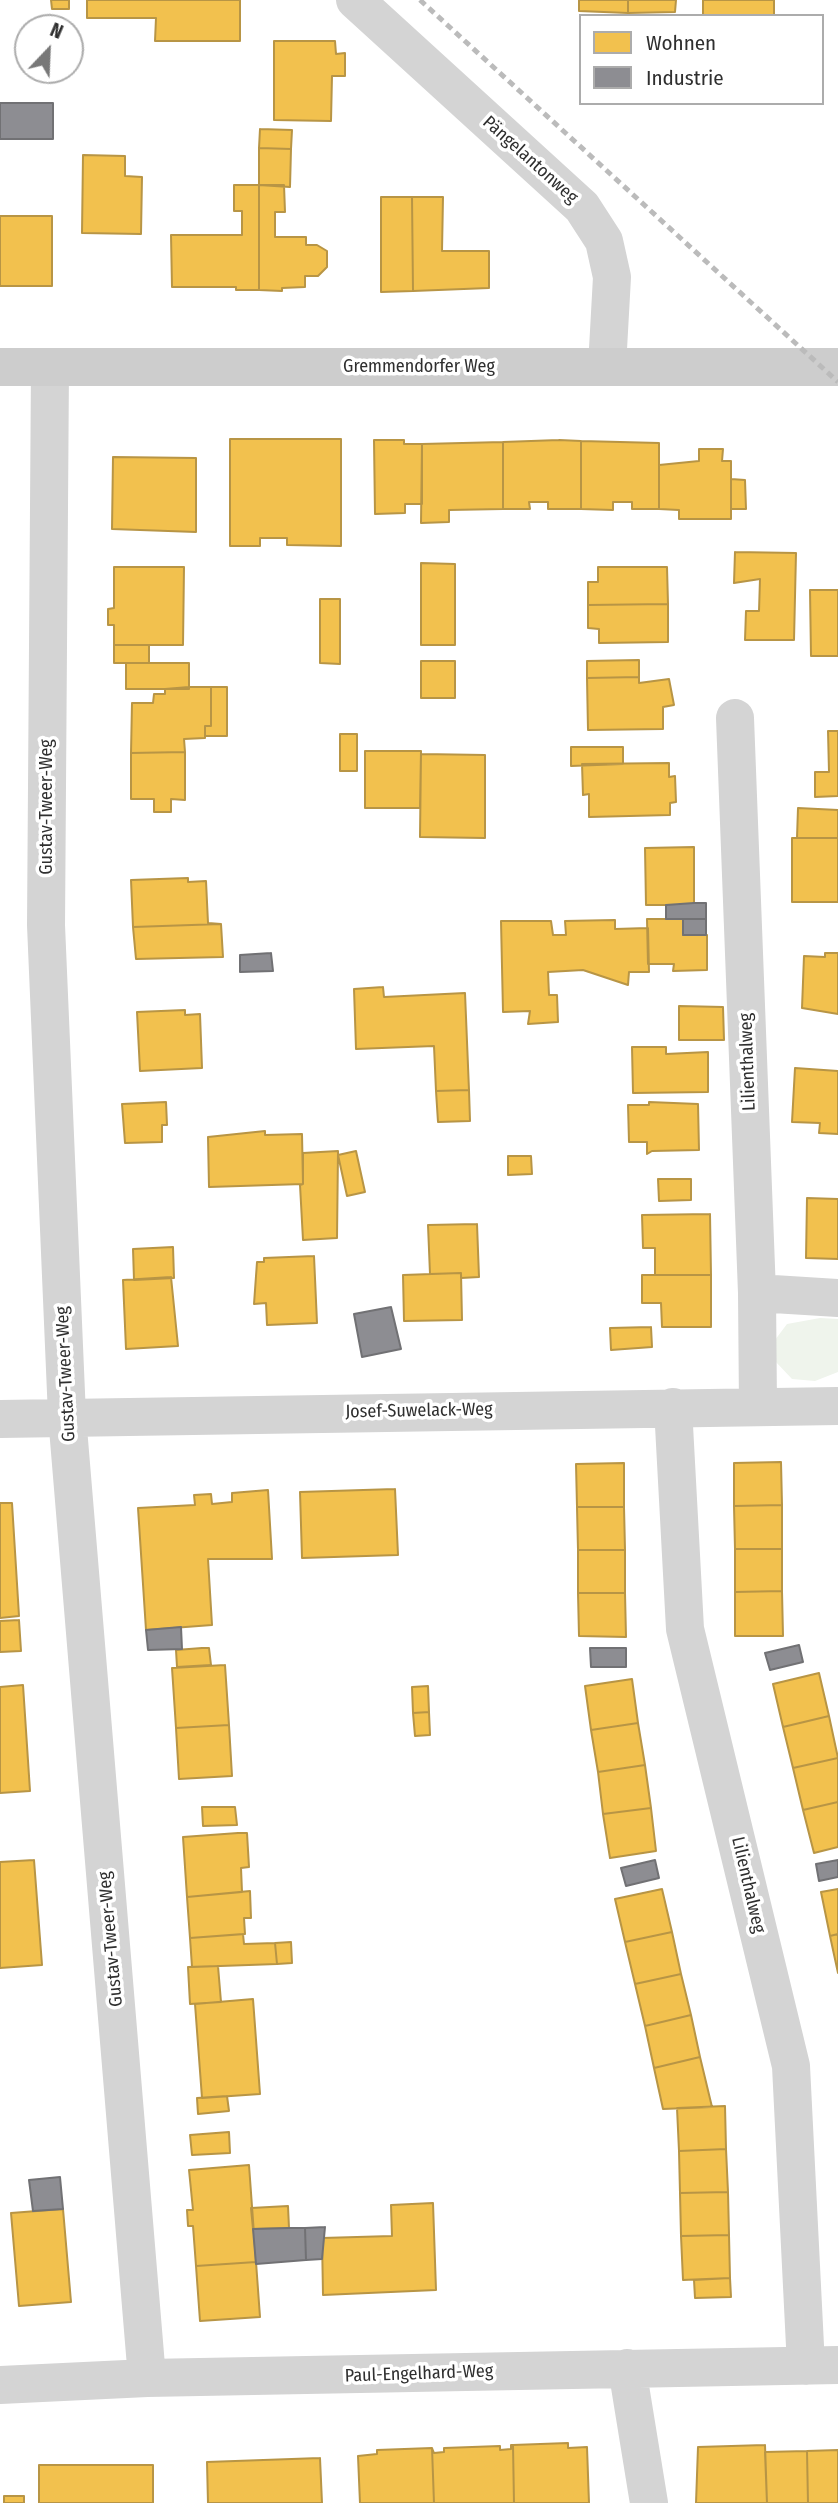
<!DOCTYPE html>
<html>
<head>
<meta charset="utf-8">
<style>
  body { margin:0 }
  #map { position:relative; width:838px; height:2503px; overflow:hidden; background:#fff; font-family:"Fira Sans Condensed",sans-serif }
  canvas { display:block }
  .legend { position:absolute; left:579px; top:14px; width:245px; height:91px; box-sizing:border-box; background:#fff; border:2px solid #acacac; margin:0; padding:9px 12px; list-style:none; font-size:21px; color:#2f2f2f }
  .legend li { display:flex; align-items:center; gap:14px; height:35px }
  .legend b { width:35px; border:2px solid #acacac }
  .north { position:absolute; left:14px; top:14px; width:70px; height:70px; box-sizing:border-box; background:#fff; border:2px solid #acacac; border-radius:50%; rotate:23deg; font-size:19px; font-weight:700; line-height:28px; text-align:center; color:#2f2f2f }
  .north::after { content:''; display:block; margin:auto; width:24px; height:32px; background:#787878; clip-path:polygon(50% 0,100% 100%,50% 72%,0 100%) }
</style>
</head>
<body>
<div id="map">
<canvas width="838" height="2503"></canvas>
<ul class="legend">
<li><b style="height:19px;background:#f2c14e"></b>Wohnen</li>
<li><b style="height:19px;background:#8d8d92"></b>Industrie</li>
</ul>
<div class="north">N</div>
</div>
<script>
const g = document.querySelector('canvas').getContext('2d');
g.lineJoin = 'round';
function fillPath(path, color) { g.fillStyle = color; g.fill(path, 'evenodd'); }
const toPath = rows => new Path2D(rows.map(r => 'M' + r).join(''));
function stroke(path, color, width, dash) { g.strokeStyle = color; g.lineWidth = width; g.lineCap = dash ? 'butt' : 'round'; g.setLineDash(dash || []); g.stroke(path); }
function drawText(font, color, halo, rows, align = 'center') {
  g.font = font + ' "Fira Sans Condensed",sans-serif'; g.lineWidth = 7; g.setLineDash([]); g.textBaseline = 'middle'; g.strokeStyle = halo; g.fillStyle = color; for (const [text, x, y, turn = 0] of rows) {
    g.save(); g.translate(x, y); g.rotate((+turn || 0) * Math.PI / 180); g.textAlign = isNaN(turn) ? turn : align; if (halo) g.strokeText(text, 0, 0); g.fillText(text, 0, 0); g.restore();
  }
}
fillPath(toPath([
  [820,1318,838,1319,838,1372,815,1381,792,1379,775,1361,775,1340,787,1324]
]), '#eff4ec');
const homes = toPath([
  [51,0,69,0,69,9,52,9,51,0],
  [87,0,240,0,240,41,155,41,156,18,87,18,87,0],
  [579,0,628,0,628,13,579,11,579,0],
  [628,0,676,0,675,12,628,13,628,0],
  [703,0,774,0,774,16,703,16,703,0],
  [274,41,335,41,336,54,345,53,345,76,332,76,331,121,274,120,274,41],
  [260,129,292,130,291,149,259,148,260,129],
  [259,148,291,149,290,187,259,185,259,148],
  [83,155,125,156,125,176,142,177,141,234,82,233,83,155],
  [234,185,259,185,259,290,236,290,236,287,172,287,171,235,242,235,242,211,234,211,234,185],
  [259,185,284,185,285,212,275,212,275,237,306,237,306,245,317,245,327,251,327,267,318,276,305,276,305,287,282,288,282,291,259,290,259,185],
  [381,197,412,197,413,291,381,292,381,197],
  [412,197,443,197,442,251,489,251,489,288,413,291,412,197],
  [0,216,52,216,52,286,0,286,0,216],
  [230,439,341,439,341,546,287,545,287,538,260,538,260,546,230,546,230,439],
  [374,440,404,440,404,444,422,444,422,504,405,504,405,513,375,514,374,440],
  [559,440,581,441,581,509,548,509,548,502,529,502,530,509,503,509,503,442,559,440],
  [581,441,659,443,659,509,632,509,632,502,613,502,613,510,581,509,581,441],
  [503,442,503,509,449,510,449,522,421,523,422,444,503,442],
  [699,449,723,449,722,461,731,461,731,519,679,519,679,510,659,509,659,465,699,461,699,449],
  [113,457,196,458,196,532,112,529,113,457],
  [731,479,745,480,746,509,731,509,731,479],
  [735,552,796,553,794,640,745,640,746,611,759,611,760,579,734,583,735,552],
  [421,563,455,564,455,645,421,645,421,563],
  [114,567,184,567,183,645,114,645,114,625,108,625,108,609,114,608,114,567],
  [598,567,667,567,668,604,588,605,588,582,598,582,598,567],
  [810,590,838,590,838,656,811,656,810,590],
  [320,599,340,599,340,664,320,663,320,599],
  [668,604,668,642,599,643,599,629,588,628,588,605,668,604],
  [114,645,149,645,149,663,114,663,114,645],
  [639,660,639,677,587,678,587,661,639,660],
  [421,661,455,661,455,698,421,698,421,661],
  [126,663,189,663,189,689,126,689,126,663],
  [639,677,639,683,669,679,674,705,663,707,663,729,588,730,587,678,639,677],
  [189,687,211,687,211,726,205,726,205,738,184,739,185,752,131,753,132,703,153,703,154,694,165,694,165,689,189,687],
  [211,687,227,687,227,736,205,736,205,726,211,726,211,687],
  [828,731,838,731,838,796,815,797,815,772,829,772,828,731],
  [340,734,357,734,357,771,340,771,340,734],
  [571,747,623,747,623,764,571,766,571,747],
  [365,751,421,751,420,808,365,808,365,751],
  [185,752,185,800,171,799,171,812,154,812,154,799,131,799,131,753,185,752],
  [421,754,485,755,485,838,420,837,421,754],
  [669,763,669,777,675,776,676,802,670,803,670,815,589,817,589,794,583,795,582,764,669,763],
  [798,808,838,810,838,838,797,838,798,808],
  [792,838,838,838,838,902,792,902,792,838],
  [694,847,694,905,646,905,645,848,694,847],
  [188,878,188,882,206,881,208,923,221,924,133,927,131,880,188,878],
  [647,919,683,919,683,935,707,935,707,970,673,971,674,964,648,964,647,919],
  [615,920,615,929,648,928,649,972,629,972,628,985,583,970,548,972,549,995,557,995,558,1022,528,1024,530,1011,503,1012,501,921,551,921,553,935,566,935,565,921,615,920],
  [221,924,223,957,136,959,133,927,221,924],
  [825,953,838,953,838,1014,802,1008,804,956,825,957,825,953],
  [383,987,384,997,465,993,469,1090,436,1091,434,1046,356,1049,354,989,383,987],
  [679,1006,723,1007,724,1040,679,1040,679,1006],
  [185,1010,185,1015,200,1014,202,1068,140,1071,137,1012,185,1010],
  [632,1047,666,1047,666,1054,708,1052,708,1092,633,1093,632,1047],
  [795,1068,838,1071,838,1134,819,1133,820,1123,792,1122,795,1068],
  [469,1090,470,1121,438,1122,436,1091,469,1090],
  [166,1102,167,1125,162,1125,162,1142,125,1143,122,1104,166,1102],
  [649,1102,698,1104,699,1150,652,1151,647,1154,647,1142,629,1142,628,1105,649,1105,649,1102],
  [265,1131,265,1135,302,1134,303,1184,209,1187,208,1137,265,1131],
  [338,1151,337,1238,303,1240,300,1185,303,1184,303,1153,338,1151],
  [356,1151,365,1192,347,1196,338,1155,356,1151],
  [508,1156,531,1156,532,1174,508,1175,508,1156],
  [658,1179,691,1179,691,1200,659,1201,658,1179],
  [807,1198,838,1199,838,1259,806,1258,807,1198],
  [710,1214,711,1275,655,1275,655,1248,643,1248,642,1215,710,1214],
  [477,1224,479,1277,461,1278,461,1273,430,1274,428,1225,477,1224],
  [173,1247,174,1278,134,1280,133,1249,173,1247],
  [314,1256,317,1323,267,1325,266,1303,254,1304,257,1262,264,1262,264,1258,314,1256],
  [461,1273,462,1320,404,1321,403,1275,461,1273],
  [642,1275,711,1275,711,1327,662,1327,661,1303,642,1303,642,1275],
  [171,1277,178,1346,126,1349,123,1280,171,1277],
  [651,1327,652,1347,611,1350,610,1328,651,1327],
  [781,1462,782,1505,734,1506,734,1463,781,1462],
  [624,1463,624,1507,577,1507,576,1464,624,1463],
  [395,1489,398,1555,302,1558,300,1492,395,1489],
  [268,1490,272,1559,208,1559,212,1625,146,1630,138,1508,195,1505,194,1495,211,1494,212,1504,232,1502,232,1493,268,1490],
  [0,1503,12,1503,19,1616,0,1618,0,1503],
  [782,1505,782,1549,735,1549,734,1506,782,1505],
  [577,1507,624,1507,625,1550,578,1550,577,1507],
  [735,1549,782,1549,782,1591,735,1592,735,1549],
  [578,1550,625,1550,625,1593,578,1593,578,1550],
  [782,1591,783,1636,735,1636,735,1592,782,1591],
  [578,1593,625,1593,626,1637,579,1636,578,1593],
  [19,1620,21,1651,0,1652,0,1621,19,1620],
  [202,1648,209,1648,211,1665,177,1667,176,1650,202,1648],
  [225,1665,229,1725,176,1728,172,1668,225,1665],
  [819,1673,829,1716,783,1727,773,1684,819,1673],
  [632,1679,638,1723,591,1730,585,1686,632,1679],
  [23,1685,30,1791,0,1793,0,1687,23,1685],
  [428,1686,429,1712,413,1713,412,1687,428,1686],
  [429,1712,430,1735,415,1736,413,1713,429,1712],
  [829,1716,838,1758,793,1768,783,1727,829,1716],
  [638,1723,645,1765,598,1772,591,1730,638,1723],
  [229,1725,232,1776,179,1779,176,1728,229,1725],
  [838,1758,838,1802,803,1810,793,1768,838,1758],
  [645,1765,651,1808,603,1814,598,1772,645,1765],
  [838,1802,838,1847,814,1853,803,1810,838,1802],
  [202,1807,235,1807,237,1825,203,1826,202,1807],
  [651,1808,656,1851,610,1858,603,1814,651,1808],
  [238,1833,247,1833,249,1867,241,1868,242,1892,187,1897,183,1837,238,1833],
  [34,1860,42,1965,0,1968,0,1862,34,1860],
  [662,1889,672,1932,625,1942,615,1899,662,1889],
  [838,1889,838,1934,830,1936,821,1892,838,1889],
  [250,1891,251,1918,244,1918,245,1934,190,1938,187,1897,250,1891],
  [672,1932,681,1974,635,1984,625,1942,672,1932],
  [243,1934,244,1944,275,1943,277,1964,192,1967,190,1938,243,1934],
  [838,1934,838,1973,830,1936,838,1934],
  [291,1942,292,1963,277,1964,275,1943,291,1942],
  [218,1966,221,2002,190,2004,188,1967,218,1966],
  [681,1974,691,2015,645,2026,635,1984,681,1974],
  [253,1999,260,2094,202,2098,195,2004,253,1999],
  [691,2015,700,2057,654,2068,645,2026,691,2015],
  [700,2057,712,2107,663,2109,654,2068,700,2057],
  [227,2096,229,2111,198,2114,197,2098,227,2096],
  [725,2106,726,2149,679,2151,677,2108,725,2106],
  [229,2132,230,2153,192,2155,190,2135,229,2132],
  [726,2149,728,2192,680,2193,679,2151,726,2149],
  [249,2165,256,2262,196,2266,193,2226,188,2226,187,2210,193,2210,189,2170,249,2165],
  [728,2192,729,2235,681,2236,680,2193,728,2192],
  [433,2203,436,2290,323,2295,322,2238,392,2236,391,2205,433,2203],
  [288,2206,289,2228,253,2229,251,2208,288,2206],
  [63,2209,71,2302,19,2306,11,2213,63,2209],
  [729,2235,730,2278,683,2280,681,2236,729,2235],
  [256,2262,260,2317,200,2321,196,2266,256,2262],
  [730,2278,731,2297,695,2298,694,2280,730,2278],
  [568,2443,568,2448,587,2447,589,2503,514,2503,513,2445,568,2443],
  [511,2445,513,2445,514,2503,434,2503,432,2448,434,2453,444,2452,444,2448,500,2446,500,2450,511,2449,511,2445],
  [765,2445,767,2503,696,2503,698,2447,765,2445],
  [432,2448,434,2503,360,2503,358,2456,377,2454,377,2450,432,2448],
  [838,2450,838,2503,808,2503,807,2451,838,2450],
  [807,2451,808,2503,767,2503,765,2452,807,2451],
  [320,2458,322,2503,208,2503,207,2462,320,2458],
  [39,2465,153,2465,153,2503,39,2503,39,2465],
  [4,2496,24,2496,24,2503,4,2503,4,2496]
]);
fillPath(homes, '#f2c14e');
stroke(homes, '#b89545', 2);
const industry = toPath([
  [0,103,53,103,53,139,0,139,0,103],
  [694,903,706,903,706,919,666,919,666,905,694,903],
  [683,919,706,919,706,935,683,935,683,919],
  [271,953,273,971,240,972,240,955,271,953],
  [391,1307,401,1349,362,1357,354,1314,391,1307],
  [181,1627,182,1649,148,1650,146,1630,181,1627],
  [799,1645,803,1662,770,1670,765,1653,799,1645],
  [590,1648,626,1648,626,1667,591,1667,590,1648],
  [655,1860,659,1878,626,1886,621,1868,655,1860],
  [838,1860,838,1877,819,1881,816,1864,838,1860],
  [60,2177,63,2209,33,2211,29,2180,60,2177],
  [325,2227,322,2259,306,2260,305,2228,325,2227],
  [289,2228,305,2228,306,2260,256,2264,253,2229,289,2228]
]);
fillPath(industry, '#8d8d92');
stroke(industry, '#717174', 2);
stroke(toPath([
  [355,0,582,207,604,241,612,277,607,367],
  [50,367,46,925,67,1416,147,2378],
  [735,718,757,1293,758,1407],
  [757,1293,838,1298],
  [673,1407,685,1629,791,2066,806,2366],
  [0,1419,838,1406],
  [627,2368,649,2503],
  [0,2385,147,2378,838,2365]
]), '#d4d4d4', 38);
stroke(toPath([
  [0,367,838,367]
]), '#cdcdcd', 38);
stroke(toPath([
  [420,0,838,382]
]), '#bbb', 5, [7, 5]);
drawText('18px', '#2f2f2f', '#fff', [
  ["Pängelantonweg",530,160,42],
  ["Gremmendorfer Weg",419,367],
  ["Gustav-Tweer-Weg",47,807,-90],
  ["Lilienthalweg",748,1062,-92],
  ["Gustav-Tweer-Weg",66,1374,-93],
  ["Josef-Suwelack-Weg",419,1411,-1],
  ["Lilienthalweg",748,1885,77],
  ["Gustav-Tweer-Weg",111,1939,-95],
  ["Paul-Engelhard-Weg",419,2374,-2]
]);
</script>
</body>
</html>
